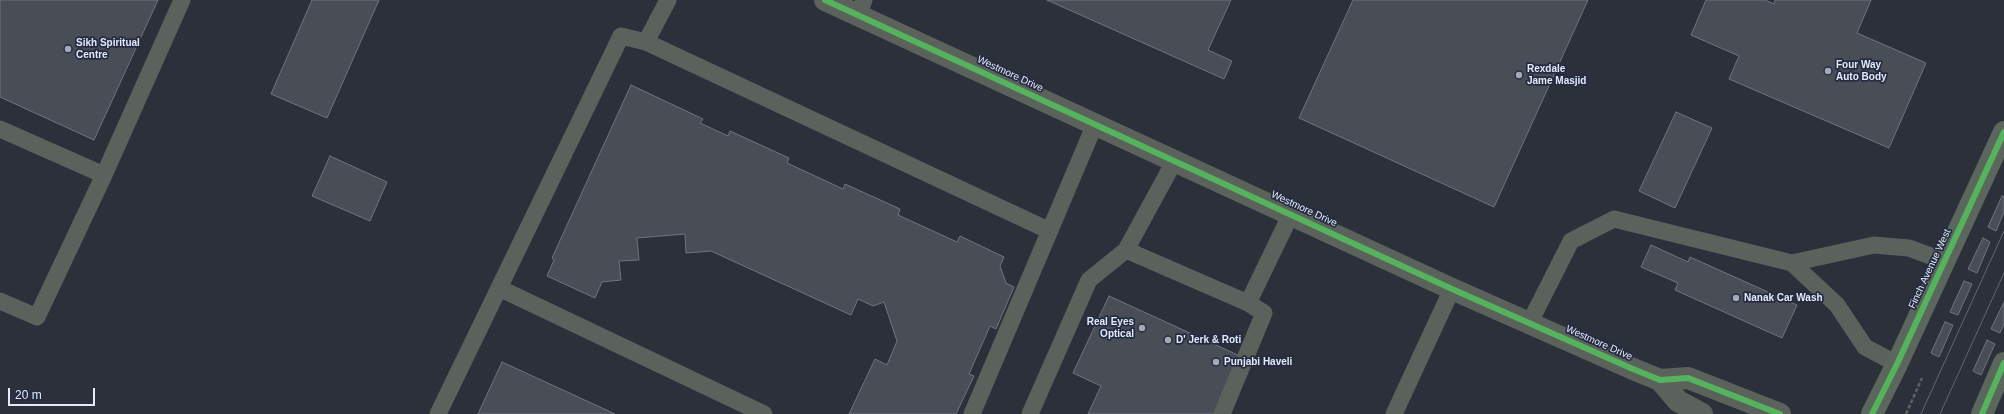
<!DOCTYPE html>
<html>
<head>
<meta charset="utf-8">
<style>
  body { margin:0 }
  #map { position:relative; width:2004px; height:414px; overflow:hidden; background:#2b303b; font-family:Arial,sans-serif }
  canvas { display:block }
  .scale { position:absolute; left:8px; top:388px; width:87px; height:18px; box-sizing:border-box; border:2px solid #e4eaf9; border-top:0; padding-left:5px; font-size:12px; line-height:14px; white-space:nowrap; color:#e4eaf9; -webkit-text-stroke:3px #242c42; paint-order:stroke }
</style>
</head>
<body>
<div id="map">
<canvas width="2004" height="414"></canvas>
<div class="scale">20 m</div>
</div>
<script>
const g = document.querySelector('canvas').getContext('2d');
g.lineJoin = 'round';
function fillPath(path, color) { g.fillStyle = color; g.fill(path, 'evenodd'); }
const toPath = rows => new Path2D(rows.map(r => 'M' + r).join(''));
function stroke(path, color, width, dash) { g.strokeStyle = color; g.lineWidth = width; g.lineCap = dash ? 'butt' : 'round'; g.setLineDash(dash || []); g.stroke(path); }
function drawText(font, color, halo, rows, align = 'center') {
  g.font = font + ' Arial,sans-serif'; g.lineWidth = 3.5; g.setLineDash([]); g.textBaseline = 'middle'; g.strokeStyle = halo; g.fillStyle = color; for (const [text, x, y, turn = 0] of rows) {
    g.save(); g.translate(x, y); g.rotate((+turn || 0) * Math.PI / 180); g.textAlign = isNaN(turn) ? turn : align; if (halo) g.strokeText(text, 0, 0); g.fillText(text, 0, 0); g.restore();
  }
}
const building = toPath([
  [0,0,158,0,94,140,0,97,0,0],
  [312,0,379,0,327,118,271,94,312,0],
  [1047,0,1231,0,1208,50,1232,61,1224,79,1047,0],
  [1353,0,1588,0,1494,207,1299,118,1353,0],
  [1706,0,1765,0,1774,4,1775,0,1871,0,1857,33,1926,63,1889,148,1729,79,1739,56,1691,35,1706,0],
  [631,85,703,119,700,123,728,136,730,131,789,158,787,163,843,189,845,184,900,209,898,215,957,242,960,236,1004,257,1000,266,1006,283,1014,287,996,329,990,326,969,374,974,376,956,414,849,414,875,359,887,365,897,341,884,302,873,306,858,299,851,315,711,251,686,253,685,234,637,238,639,260,619,261,621,280,602,282,595,298,547,276,554,260,552,258,631,85],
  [1676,112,1712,128,1675,208,1639,191,1676,112],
  [330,156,387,182,370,221,312,196,330,156],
  [2002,196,2004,197,2004,212,1996,231,1988,227,2002,196],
  [1983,238,1990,242,1977,273,1968,269,1983,238],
  [1651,245,1688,262,1690,257,1797,305,1782,338,1675,290,1678,283,1641,267,1651,245],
  [1964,281,1972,284,1958,315,1950,312,1964,281],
  [1109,296,1240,356,1214,414,1088,414,1101,386,1073,373,1109,296],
  [2004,302,2004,324,2000,333,1991,329,2004,302],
  [1945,322,1953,325,1939,357,1931,353,1945,322],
  [1987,340,1995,344,1981,375,1973,371,1987,340],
  [502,362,615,414,478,414,502,362]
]);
fillPath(building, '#484d56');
stroke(building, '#70747e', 1);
stroke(toPath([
  [1906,414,1922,378]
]), '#5c6261', 2.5, [4, 2]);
stroke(toPath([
  [858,15,864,0],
  [646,42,1050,231],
  [0,129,104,175,182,0],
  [1126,250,1248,303],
  [1792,263,1874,245,1909,248,1944,261],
  [499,288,764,414],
  [0,301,37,317,104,175],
  [1529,324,1571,241,1614,219,1792,263,1837,305,1865,347,1897,364],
  [438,414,621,36,646,42,668,0],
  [972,414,1095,124],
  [1030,414,1089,280,1126,250,1175,160],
  [1222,414,1264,313,1248,303,1291,214],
  [1394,414,1452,289]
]), '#5b625c', 17);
stroke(toPath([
  [825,0,1452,289,1633,369,1660,380,1688,378,1780,414],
  [1660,380,1678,401,1702,414]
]), '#5b625c', 22);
stroke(toPath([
  [1872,414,1897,364,2004,132],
  [1982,414,2004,363]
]), '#5b665c', 22);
stroke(toPath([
  [1921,414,2004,231],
  [1940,414,2004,273]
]), '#626769', 1);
stroke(toPath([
  [825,0,1452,289,1633,369,1660,380,1688,378,1780,414],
  [1872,414,1897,364,2004,132],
  [1982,414,2004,363]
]), '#56b35d', 6);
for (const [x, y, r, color] of [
  [68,49,4,"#a3a9b6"],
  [1828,71,4,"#a3a9b6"],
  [1519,75,4,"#a3a9b6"],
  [1736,298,4,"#a3a9b6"],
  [1142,328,4,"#a3a9b6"],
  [1168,340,4,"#a3a9b6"],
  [1216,362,4,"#a3a9b6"]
]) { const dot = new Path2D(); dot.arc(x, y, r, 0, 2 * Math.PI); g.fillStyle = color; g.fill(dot); stroke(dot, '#242c42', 1.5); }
drawText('bold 10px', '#e4eaf9', '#242c42', [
  ["Sikh Spiritual",76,43],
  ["Centre",76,55],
  ["Four Way",1836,65],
  ["Auto Body",1836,77],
  ["Rexdale",1527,69],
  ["Jame Masjid",1527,81],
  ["Nanak Car Wash",1744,298],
  ["Real Eyes",1134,322,"right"],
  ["Optical",1134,334,"right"],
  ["D' Jerk & Roti",1176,340],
  ["Punjabi Haveli",1224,362]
], 'left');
drawText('10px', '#e4eaf9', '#242c42', [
  ["Westmore Drive",1010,74,25],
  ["Westmore Drive",1304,209,25],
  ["Finch Avenue West",1930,269,-65],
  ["Westmore Drive",1599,343,24]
]);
</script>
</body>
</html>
